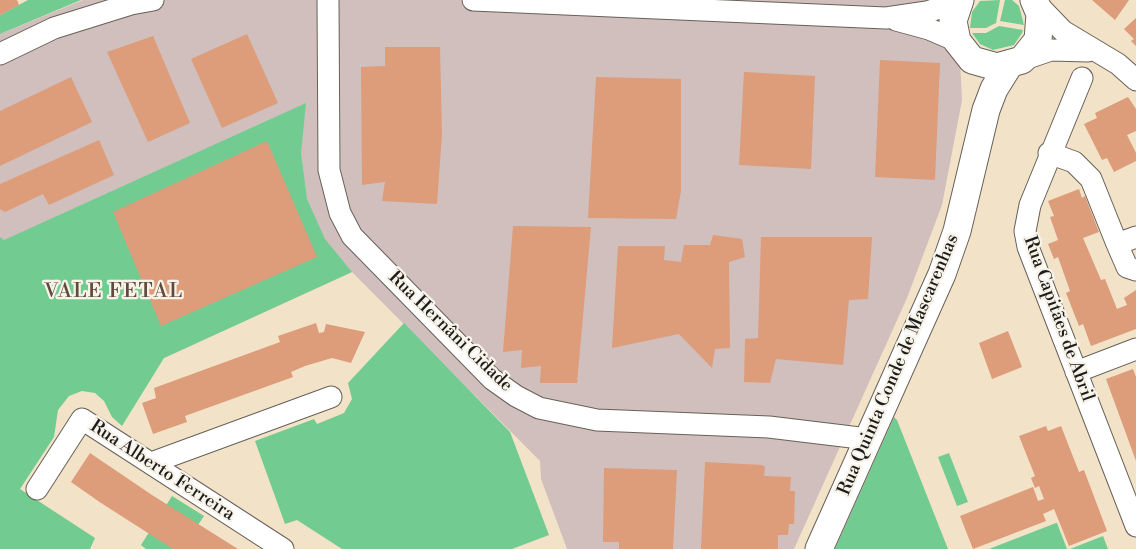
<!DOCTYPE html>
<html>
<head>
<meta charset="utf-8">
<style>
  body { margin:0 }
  canvas { display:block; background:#f2e2c7 }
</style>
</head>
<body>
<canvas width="1136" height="549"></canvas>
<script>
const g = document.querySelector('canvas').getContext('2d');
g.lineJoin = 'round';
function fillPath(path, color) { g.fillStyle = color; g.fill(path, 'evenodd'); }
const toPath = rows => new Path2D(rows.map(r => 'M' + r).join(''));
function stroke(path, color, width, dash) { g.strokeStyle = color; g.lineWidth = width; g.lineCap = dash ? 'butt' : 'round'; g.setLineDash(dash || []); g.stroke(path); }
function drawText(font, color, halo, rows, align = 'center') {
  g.font = font + ' "Libre Bodoni",serif'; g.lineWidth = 4.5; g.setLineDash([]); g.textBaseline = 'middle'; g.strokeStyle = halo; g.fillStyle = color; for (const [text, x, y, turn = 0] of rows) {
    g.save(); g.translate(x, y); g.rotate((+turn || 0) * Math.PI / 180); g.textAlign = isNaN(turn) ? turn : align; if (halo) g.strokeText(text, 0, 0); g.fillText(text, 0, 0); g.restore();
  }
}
fillPath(toPath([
  [83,0,957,0,962,100,942,205,907,298,794,549,567,549,541,479,540,461,352,272,164,358,0,345,0,34]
]), '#d1bfbd');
fillPath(toPath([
  [28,0,81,0,0,34,0,15],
  [1000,0,996,23,986,28,970,28,972,12,980,1],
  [1005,0,1012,0,1019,6,1024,25,1000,21],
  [999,26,1023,30,1022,33,1014,45,993,50,980,44,972,33,986,33],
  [306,103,301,153,307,199,325,239,352,272,164,358,122,426,112,417,104,401,95,393,82,391,69,396,58,410,54,437,20,489,95,538,90,549,0,549,0,237,4,240],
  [404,323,510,432,549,535,512,549,342,549,297,520,285,524,255,441,314,419,317,424,344,413,352,399,348,383],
  [894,417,897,420,948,549,835,549],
  [949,453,968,502,957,506,938,457],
  [172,496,204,516,182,549,146,549,141,545],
  [1057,523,1067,549,989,549,1056,523],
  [1103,536,1108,549,1070,549]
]), '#72cc92');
fillPath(toPath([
  [0,0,17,0,19,5,0,15],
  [1092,0,1129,0,1115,20],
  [1136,18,1136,46,1131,41,1134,39,1124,29],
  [247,34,278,103,222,128,191,59],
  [153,36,190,123,148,142,107,52],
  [385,47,440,47,442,134,437,204,382,201,385,182,362,185,361,67,385,66],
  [880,60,940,63,935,180,875,177],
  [744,72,815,76,811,169,739,165],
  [71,77,92,122,0,166,0,111],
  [596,77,681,79,681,191,676,219,588,218],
  [1128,97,1136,109,1136,131,1127,135,1136,153,1136,161,1114,172,1107,158,1102,160,1084,124,1097,118,1095,113],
  [99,140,114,175,49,205,43,194,5,212,0,209,0,184],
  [267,141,317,257,161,326,113,212],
  [1079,189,1082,198,1085,196,1099,232,1083,238,1101,280,1105,279,1117,309,1127,305,1124,298,1136,290,1136,329,1091,346,1083,324,1079,326,1066,293,1070,291,1058,257,1054,259,1048,244,1058,240,1050,217,1054,216,1048,201],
  [513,226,591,227,577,383,540,383,541,366,521,368,522,350,503,352],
  [713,235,742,239,745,257,729,262,730,348,715,349,712,368,679,334,612,348,618,246,665,246,664,260,681,262,684,245,710,245],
  [761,237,872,237,868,299,849,300,843,365,776,359,770,383,744,382,745,339,758,338],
  [316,323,319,333,324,332,326,324,365,332,351,363,332,358,305,366,291,372,293,377,185,416,187,422,153,434,142,403,156,398,154,388,280,342,278,336],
  [1008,331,1022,367,992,379,979,343],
  [1133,369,1136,377,1136,461,1106,379],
  [1046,426,1048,431,1061,426,1079,472,1084,470,1107,531,1069,546,1054,509,1043,514,1046,521,973,549,960,516,1033,487,1038,501,1044,499,1039,486,1035,488,1031,478,1035,476,1019,436],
  [90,453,152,495,238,549,173,549,101,503,71,482],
  [705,462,762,465,765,467,764,476,791,477,790,491,795,491,794,524,789,524,788,535,778,535,778,549,701,549],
  [604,468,677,470,673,549,619,549,619,542,603,542]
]), '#dd9c7a');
const minor = toPath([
  [328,0,329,170,340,213,352,236,492,379,516,396,539,408,597,420,769,427,868,439],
  [473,0,886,18,927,12,958,2],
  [1035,2,1063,31,1118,64,1136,80],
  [896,20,929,29,957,41],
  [0,54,54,28,131,4,153,0],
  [1022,60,1051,50,1088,51],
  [1082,78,1030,205,1025,231,1028,247,1136,526],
  [1049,153,1074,162,1091,179,1117,244],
  [1136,237,1117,244,1127,267,1136,270],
  [1076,372,1136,349],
  [151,463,331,397],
  [37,489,82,419,283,549]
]);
const tertiary = toPath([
  [960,0,953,21,957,41,972,60,997,67,1022,60,1038,40,1040,14,1034,0],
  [819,549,942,274,957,231,986,110,994,89,1009,65]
]);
stroke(minor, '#676158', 23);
stroke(tertiary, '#676158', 29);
stroke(minor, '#fff', 21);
stroke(tertiary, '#fff', 27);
drawText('18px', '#1c1c1c', '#f7f3e8', [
  ["Rua Capitães de Abril",1058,319,70],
  ["Rua Hernâni Cidade",450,332,44],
  ["Rua Quinta Conde de Mascarenhas",899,365,-67],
  ["Rua Alberto Ferreira",162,471,33]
]);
g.letterSpacing = '1.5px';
drawText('20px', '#60493d', '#f7f3e8', [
  ["VALE FETAL",114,292]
]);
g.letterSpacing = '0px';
</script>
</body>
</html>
